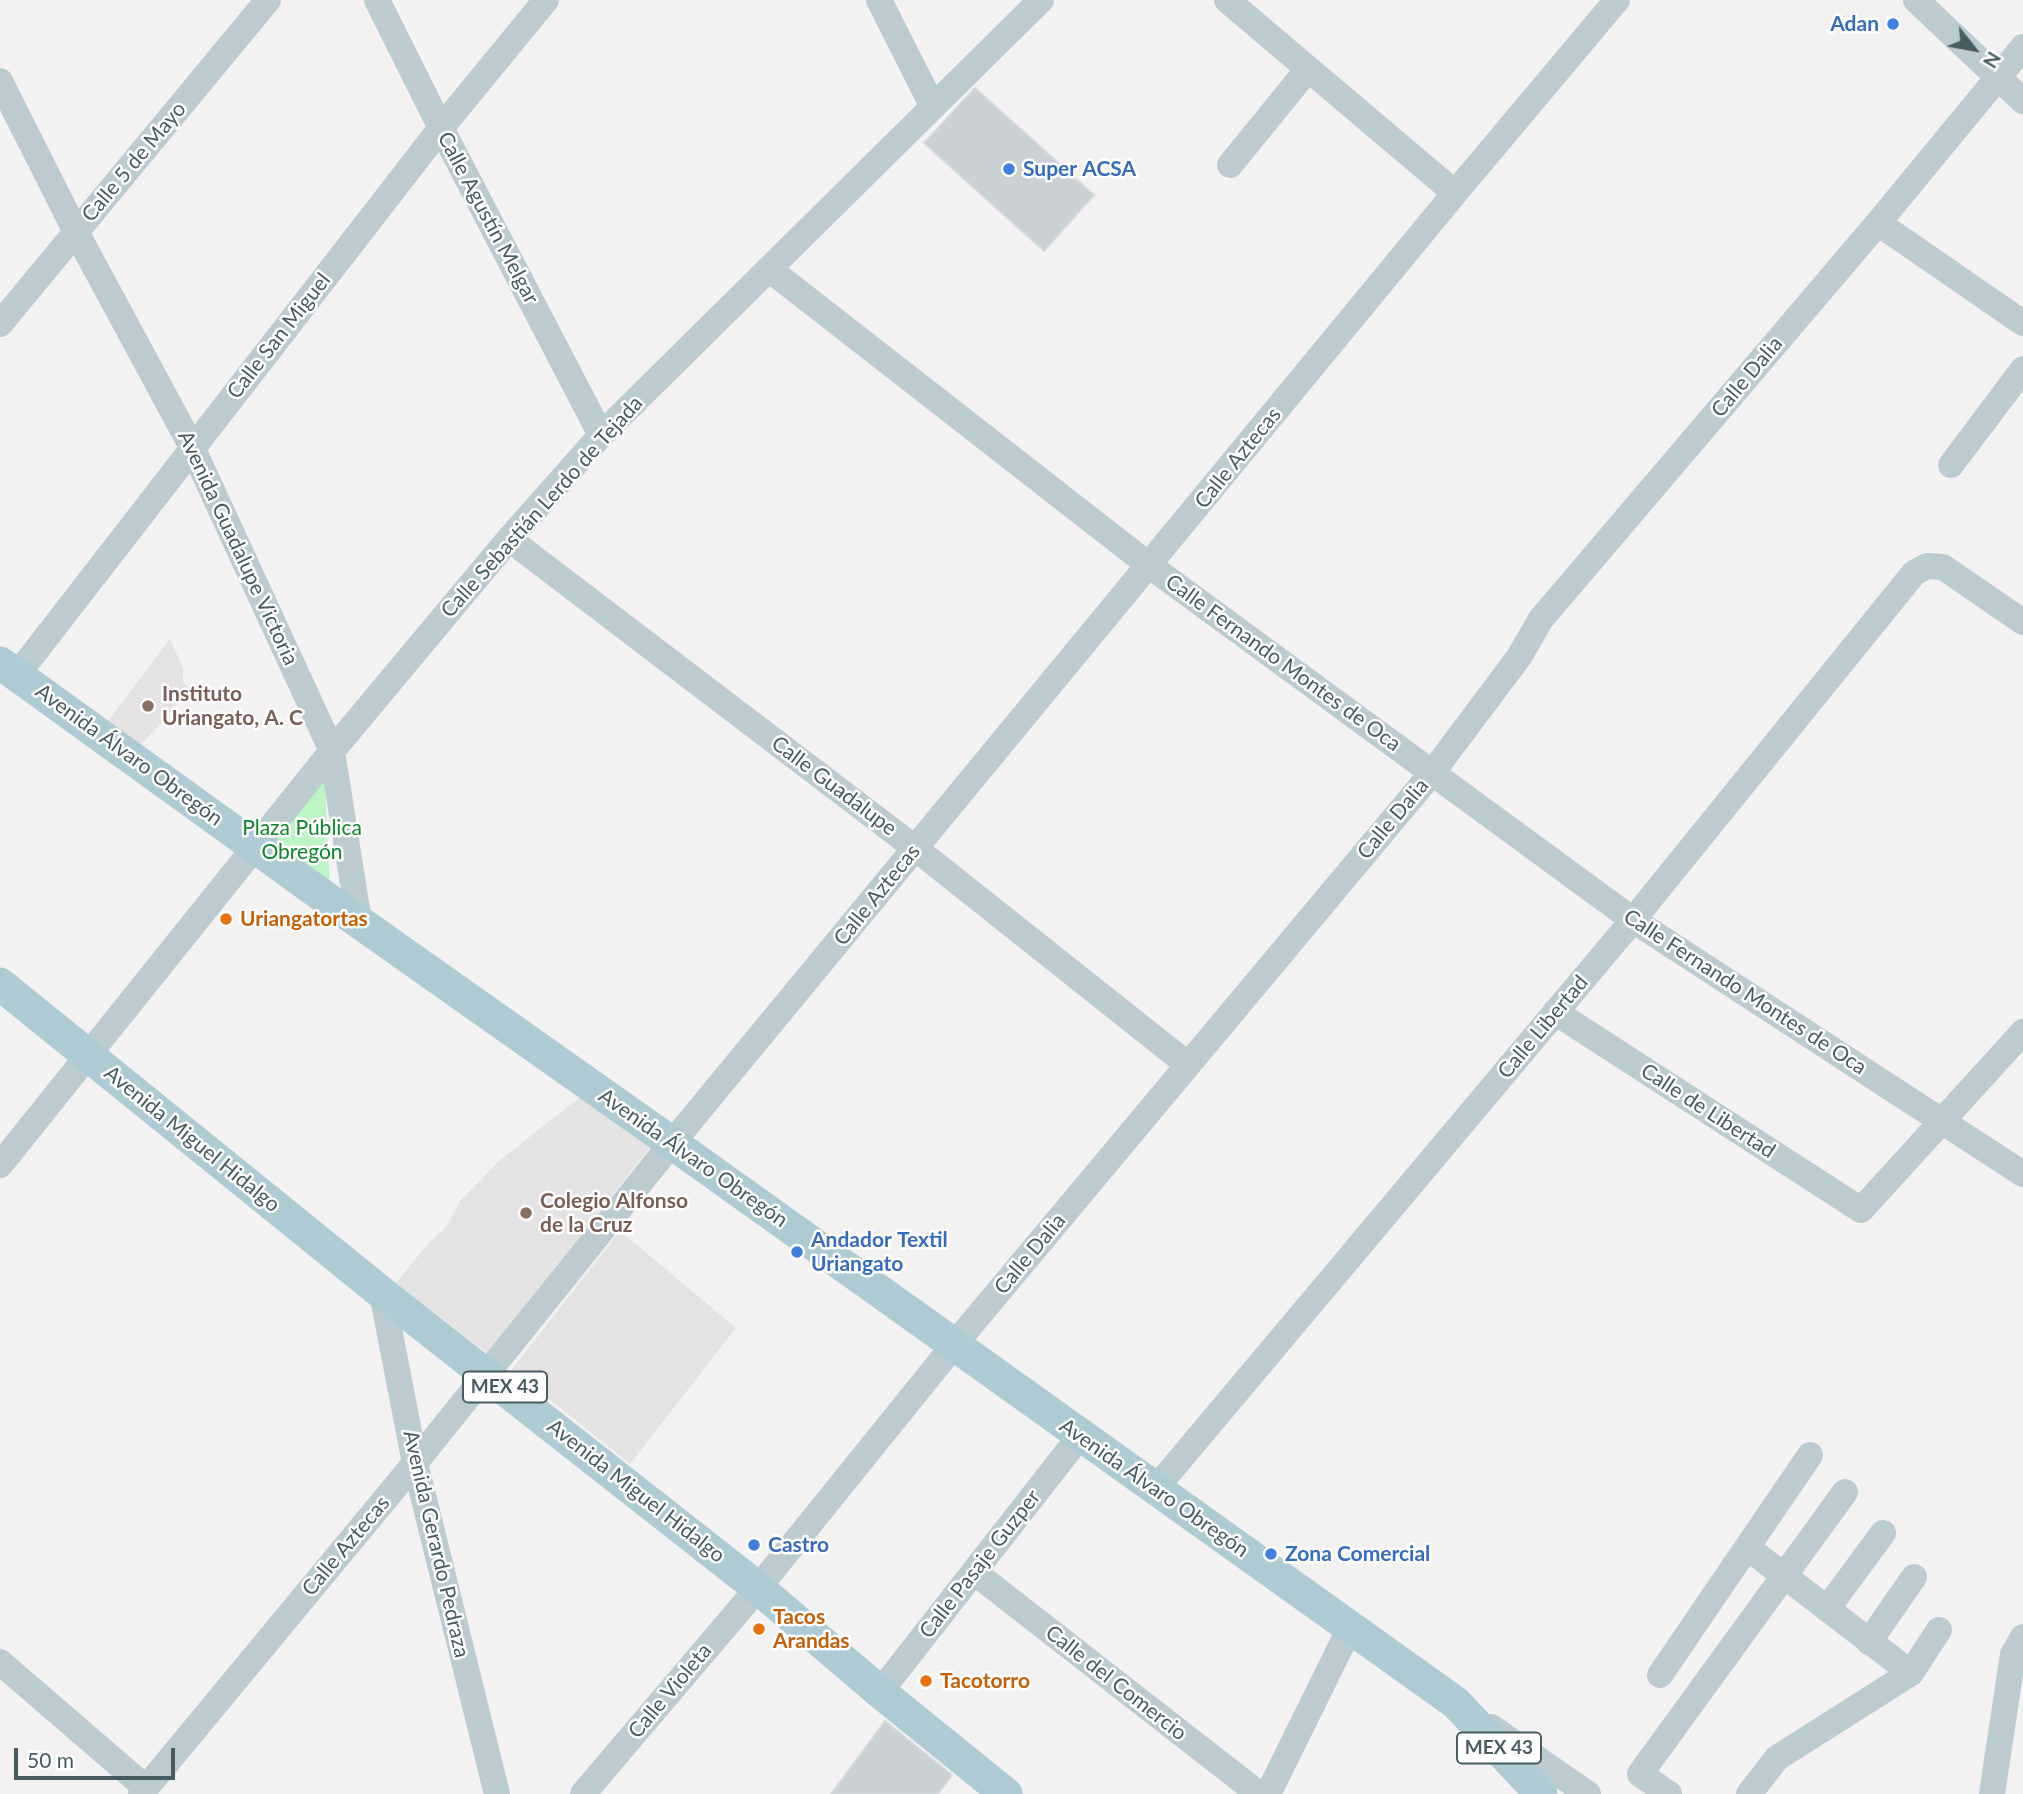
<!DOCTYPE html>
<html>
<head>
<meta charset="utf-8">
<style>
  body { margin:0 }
  #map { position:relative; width:2023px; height:1794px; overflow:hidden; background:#f4f1f2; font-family:Lato,sans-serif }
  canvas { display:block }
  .north { position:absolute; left:1939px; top:14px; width:70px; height:70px; -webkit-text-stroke:5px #fff; paint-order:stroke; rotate:121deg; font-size:19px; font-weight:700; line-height:28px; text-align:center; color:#475b61 }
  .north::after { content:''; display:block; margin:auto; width:24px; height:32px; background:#475b61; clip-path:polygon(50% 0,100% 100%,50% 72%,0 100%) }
  .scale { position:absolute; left:14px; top:1748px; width:161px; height:32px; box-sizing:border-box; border:4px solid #475b61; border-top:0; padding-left:9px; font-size:21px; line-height:24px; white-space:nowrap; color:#475b61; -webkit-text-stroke:5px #fff; paint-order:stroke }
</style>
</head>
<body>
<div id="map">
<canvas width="2023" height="1794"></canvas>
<div class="north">N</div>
<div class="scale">50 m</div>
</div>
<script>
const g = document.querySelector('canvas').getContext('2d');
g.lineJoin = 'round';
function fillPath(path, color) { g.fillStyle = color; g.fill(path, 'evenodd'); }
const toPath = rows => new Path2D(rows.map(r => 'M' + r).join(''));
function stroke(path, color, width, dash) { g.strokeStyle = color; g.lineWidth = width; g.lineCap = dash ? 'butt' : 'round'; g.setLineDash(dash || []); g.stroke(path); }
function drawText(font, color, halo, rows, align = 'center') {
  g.font = font + ' Lato,sans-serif'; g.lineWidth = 5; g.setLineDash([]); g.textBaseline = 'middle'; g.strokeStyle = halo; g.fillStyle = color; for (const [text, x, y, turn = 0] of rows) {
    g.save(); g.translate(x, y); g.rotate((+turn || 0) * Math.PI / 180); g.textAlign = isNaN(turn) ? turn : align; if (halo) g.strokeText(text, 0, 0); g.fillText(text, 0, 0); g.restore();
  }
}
fillPath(toPath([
  [170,639,183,668,183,682,191,689,140,746,107,722],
  [580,1097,651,1146,487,1353,396,1283,427,1245,447,1226,460,1201,499,1161],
  [620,1231,736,1328,630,1464,512,1369]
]), '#e5e2e4');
fillPath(toPath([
  [325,779,330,894,268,845]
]), '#bcf4c4');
const building = toPath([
  [975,88,1094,195,1044,251,924,143,975,88],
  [885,1721,952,1775,938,1794,831,1794,885,1721]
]);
fillPath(building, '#cbd0d4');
stroke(building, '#d4d9dd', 2);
stroke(toPath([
  [377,0,441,128,601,435],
  [879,0,933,107],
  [1227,0,1455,193],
  [1916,0,2023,101],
  [0,81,76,232,192,447,332,751,359,922],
  [1230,165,1308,69],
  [1878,223,2023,323],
  [769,269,1150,566,1633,920,2023,1174],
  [0,324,268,0],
  [1951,465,2023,369],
  [509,539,915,848,1187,1064],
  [17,675,441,128,546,0],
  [1555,1012,1861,1210,2023,1032],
  [0,1165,332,751,509,539,601,435,1041,0],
  [382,1293,415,1463,497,1794],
  [1156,1488,1633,920,1914,573,1927,566,1943,567,2023,622],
  [1748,1548,1911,1673],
  [974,1572,1259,1794],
  [1827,1609,1883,1533],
  [1869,1642,1914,1577],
  [0,1662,146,1788],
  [1660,1675,1810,1455],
  [880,1692,1080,1436],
  [1491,1727,1588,1794],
  [141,1794,415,1463,672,1143,1455,193,1617,0],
  [583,1794,758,1588,954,1345,1432,773,1519,657,1541,619,1878,223,2023,47],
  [1268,1794,1350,1628],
  [1669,1794,1640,1774,1845,1492],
  [1749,1794,1777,1758,1911,1673,1939,1630],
  [1992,1794,2013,1654,2023,1637]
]), '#bbcbcf', 26);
stroke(toPath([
  [0,663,359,922,672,1143,1456,1703,1541,1794],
  [0,984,382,1293,758,1588,880,1692,1006,1794]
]), '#aecad2', 33);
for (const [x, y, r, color] of [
  [1893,24,7,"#3f7fe0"],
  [1009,169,7,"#3f7fe0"],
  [148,706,7,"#8d6e63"],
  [226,919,7,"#e8710a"],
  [526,1213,7,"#8d6e63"],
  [797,1252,7,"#3f7fe0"],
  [754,1545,7,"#3f7fe0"],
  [1271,1554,7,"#3f7fe0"],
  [759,1629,7,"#e8710a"],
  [926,1681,7,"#e8710a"]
]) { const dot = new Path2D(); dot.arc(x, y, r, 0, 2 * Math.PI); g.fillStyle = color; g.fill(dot); stroke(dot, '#fff', 2.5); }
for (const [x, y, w] of [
  [505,1387,84],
  [1499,1748,84]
]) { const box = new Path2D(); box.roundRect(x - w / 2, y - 15.5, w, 31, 5); g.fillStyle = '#fff'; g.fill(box); stroke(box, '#475b61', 2); }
drawText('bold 19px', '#475b61', null, [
  ["MEX 43",505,1387],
  ["MEX 43",1499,1748]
]);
drawText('bold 21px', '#366cbe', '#fff', [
  ["Adan",1879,24,"right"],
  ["Super ACSA",1023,169],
  ["Andador Textil",811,1240],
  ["Uriangato",811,1264],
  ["Castro",768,1545],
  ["Zona Comercial",1285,1554]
], 'left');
drawText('21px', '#475b61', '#fff', [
  ["Calle 5 de Mayo",134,162,-50],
  ["Calle Agustín Melgar",488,218,62],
  ["Calle San Miguel",279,336,-52],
  ["Calle Dalia",1747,377,-50],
  ["Calle Aztecas",1238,458,-51],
  ["Calle Sebastián Lerdo de Tejada",542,507,-48],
  ["Avenida Guadalupe Victoria",238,548,65],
  ["Calle Fernando Montes de Oca",1283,663,36],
  ["Avenida Álvaro Obregón",129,755,36],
  ["Calle Guadalupe",834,786,37],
  ["Calle Dalia",1393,819,-50],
  ["Calle Aztecas",877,895,-51],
  ["Calle Fernando Montes de Oca",1745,992,33],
  ["Calle Libertad",1543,1027,-50],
  ["Calle de Libertad",1708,1111,33],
  ["Avenida Miguel Hidalgo",192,1139,39],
  ["Avenida Álvaro Obregón",693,1158,35],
  ["Calle Dalia",1030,1254,-50],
  ["Avenida Álvaro Obregón",1154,1488,35],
  ["Avenida Miguel Hidalgo",636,1491,38],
  ["Avenida Gerardo Pedraza",436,1544,77],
  ["Calle Aztecas",346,1546,-50],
  ["Calle Pasaje Guzper",980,1564,-52],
  ["Calle del Comercio",1116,1683,38],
  ["Calle Violeta",670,1691,-50]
]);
drawText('bold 21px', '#785e54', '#fff', [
  ["Instituto",162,694],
  ["Uriangato, A. C",162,718],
  ["Colegio Alfonso",540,1201],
  ["de la Cruz",540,1225]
], 'left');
drawText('21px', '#0e852c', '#fff', [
  ["Plaza Pública",302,828],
  ["Obregón",302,852]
]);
drawText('bold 21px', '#c56008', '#fff', [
  ["Uriangatortas",240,919],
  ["Tacos",773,1617],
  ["Arandas",773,1641],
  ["Tacotorro",940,1681]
], 'left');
</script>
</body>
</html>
